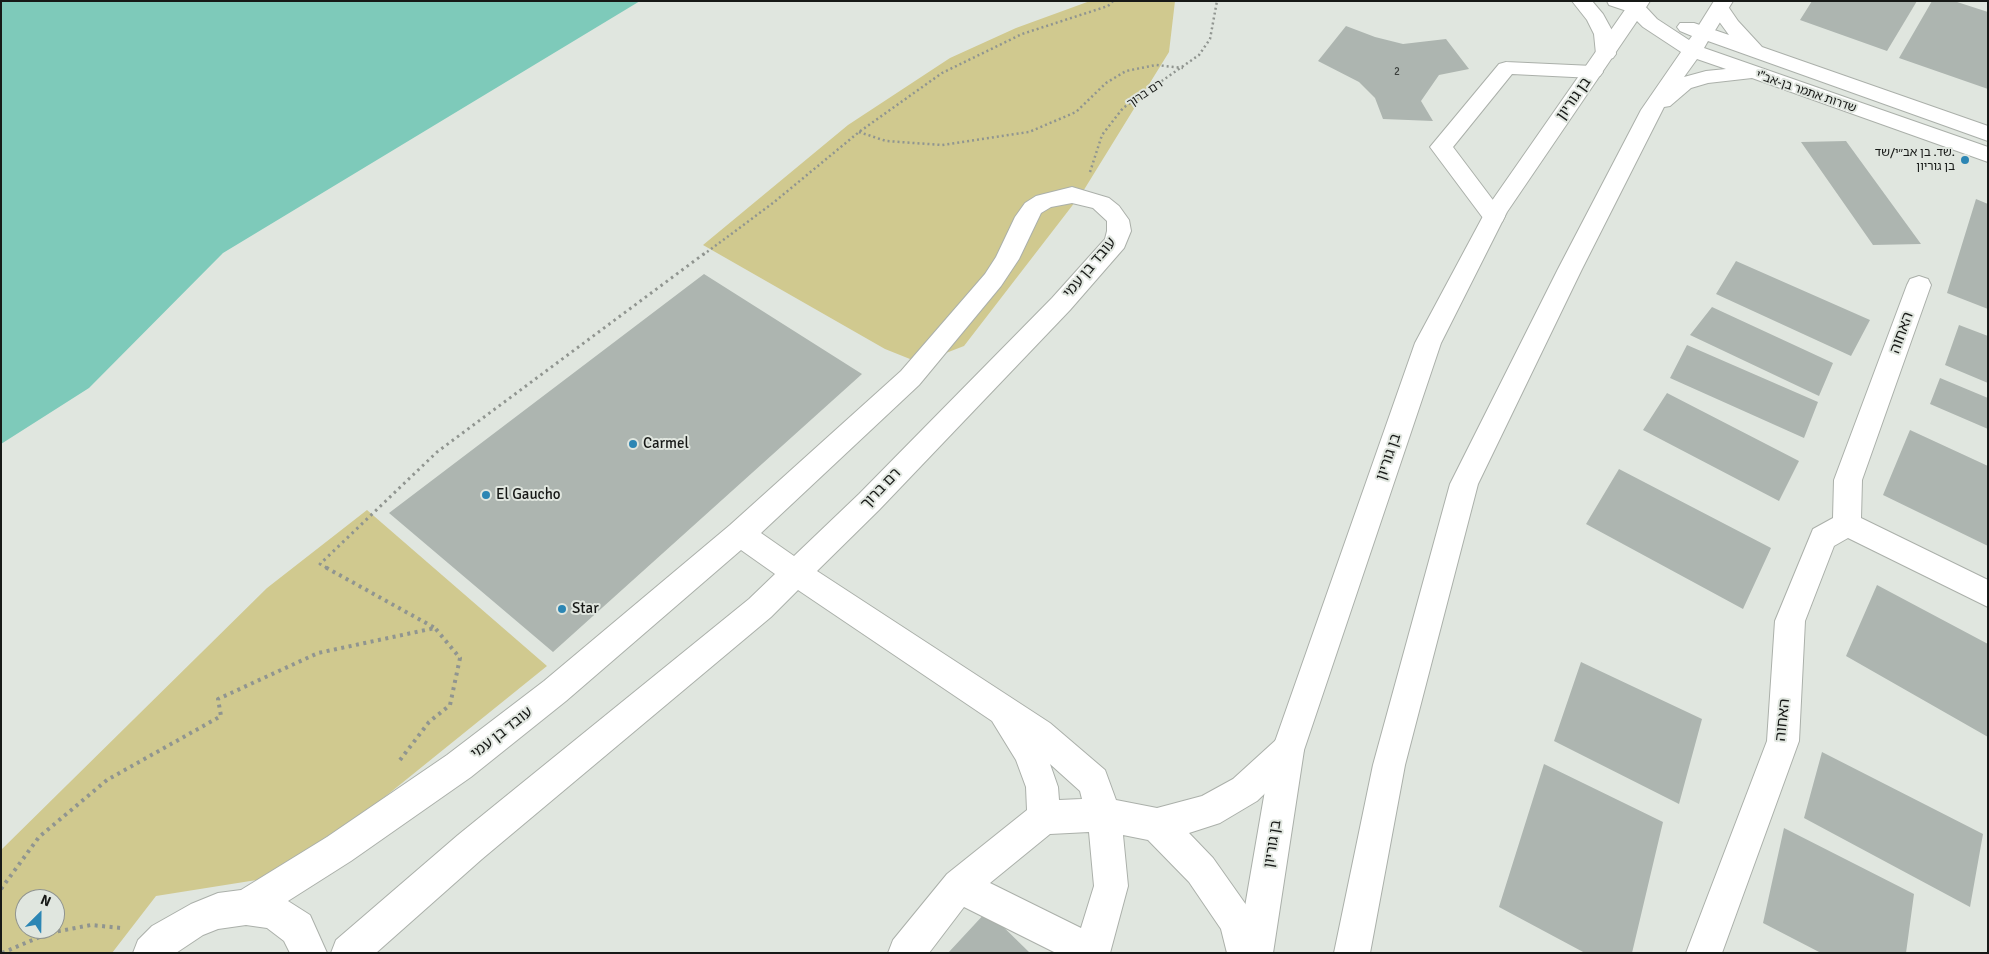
<!DOCTYPE html>
<html>
<head>
<meta charset="utf-8">
<style>
  body { margin:0 }
  #map { position:relative; width:1989px; height:954px; overflow:hidden; background:#e0e6df; font-family:Signika,sans-serif }
  canvas { display:block }
  .frame { position:absolute; inset:0; border:2px solid #171917; pointer-events:none }
  .north { position:absolute; left:15px; top:889px; width:50px; height:50px; box-sizing:border-box; background:#e0e6df; border:1px solid #90948f; border-radius:50%; rotate:23deg; font-size:14px; font-weight:700; line-height:20px; text-align:center; color:#171917 }
  .north::after { content:''; display:block; margin:auto; width:18px; height:22px; background:#2c86b4; clip-path:polygon(50% 0,100% 100%,50% 72%,0 100%) }
</style>
</head>
<body>
<div id="map">
<canvas width="1989" height="954"></canvas>
<div class="frame"></div>
<div class="north">N</div>
</div>
<script>
const g = document.querySelector('canvas').getContext('2d');
g.lineJoin = 'round';
function fillPath(path, color) { g.fillStyle = color; g.fill(path, 'evenodd'); }
const toPath = rows => new Path2D(rows.map(r => 'M' + r).join(''));
function stroke(path, color, width, dash) { g.strokeStyle = color; g.lineWidth = width; g.lineCap = dash ? 'butt' : 'round'; g.setLineDash(dash || []); g.stroke(path); }
function drawText(font, color, halo, rows, align = 'center') {
  g.font = font + ' Signika,"Noto Sans Hebrew",sans-serif'; g.lineWidth = 4; g.setLineDash([]); g.textBaseline = 'middle'; g.strokeStyle = halo; g.fillStyle = color; for (const [text, x, y, turn = 0] of rows) {
    g.save(); g.translate(x, y); g.rotate((+turn || 0) * Math.PI / 180); g.textAlign = isNaN(turn) ? turn : align; if (halo) g.strokeText(text, 0, 0); g.fillText(text, 0, 0); g.restore();
  }
}
fillPath(toPath([
  [1090,1,1175,1,1169,52,1082,193,964,346,920,363,885,349,703,245,848,125,950,58,1016,28],
  [367,510,547,666,288,875,156,896,112,953,1,953,1,850,267,588],
  [25,899,55,899,55,929,25,929]
]), '#d0c98f');
fillPath(toPath([
  [1,1,640,1,223,253,89,388,1,444]
]), '#7ecaba');
fillPath(toPath([
  [1812,1,1917,1,1887,51,1800,20],
  [1932,1,1954,1,1988,12,1988,89,1899,58],
  [1346,26,1375,37,1403,44,1446,39,1469,69,1439,75,1421,101,1433,121,1383,119,1375,98,1359,82,1318,61],
  [1846,141,1921,244,1873,245,1801,142],
  [1976,199,1988,204,1988,309,1947,293],
  [1736,261,1870,320,1851,356,1716,294],
  [704,274,862,374,553,652,389,513],
  [1712,307,1833,363,1819,396,1690,335],
  [1959,325,1988,336,1988,383,1945,365],
  [1687,345,1818,402,1804,438,1670,378],
  [1940,378,1988,398,1988,429,1930,404],
  [1667,393,1799,461,1779,501,1643,430],
  [1910,430,1988,466,1988,546,1883,495],
  [1619,469,1771,548,1743,609,1586,524],
  [1877,585,1988,644,1988,737,1846,656],
  [1581,662,1702,719,1679,804,1554,741],
  [1822,752,1983,834,1970,907,1804,818],
  [1544,764,1663,822,1632,953,1585,953,1499,907],
  [1784,828,1914,894,1906,953,1821,953,1763,923],
  [987,911,1030,953,948,953]
]), '#adb5b0');
const minor = toPath([
  [1572,1,1592,1,1603,14,1614,34,1616,54,1613,58,1606,60,1599,58,1596,54,1594,34,1587,20,1572,1],
  [1607,1,1650,1,1643,12,1636,14,1609,5,1607,1],
  [1714,1,1733,1,1711,37,1697,37,1694,33,1714,1],
  [1506,62,1593,66,1600,68,1603,72,1600,76,1593,78,1512,74,1453,147,1505,216,1502,222,1494,224,1486,222,1430,147,1499,64,1506,62],
  [1072,187,1109,198,1119,206,1129,220,1131,231,1124,248,1070,310,879,510,817,571,1050,723,1105,770,1116,800,1157,808,1202,796,1233,779,1277,739,1288,734,1299,739,1304,750,1299,761,1257,801,1220,823,1189,833,1213,858,1249,909,1263,953,1227,953,1221,929,1189,882,1148,840,1123,835,1128,886,1110,953,1056,953,964,907,929,953,888,953,893,940,947,874,1027,810,1026,787,1016,760,992,721,798,590,771,617,482,859,376,953,331,953,336,940,458,835,749,599,775,574,741,550,566,701,471,777,351,861,288,901,310,915,327,953,290,953,284,941,267,928,246,925,218,929,203,935,176,953,133,953,138,940,152,926,191,904,218,893,241,890,327,837,447,755,544,681,730,525,901,371,985,274,996,257,1015,217,1025,203,1036,196,1072,187],
  [1072,203,1093,208,1107,221,1107,231,1105,239,1052,298,859,494,794,556,761,533,919,385,1001,286,1019,259,1041,213,1051,207,1072,203],
  [1050,764,1080,791,1082,799,1059,800,1058,787,1050,764],
  [1089,832,1094,886,1081,928,990,883,1050,834,1089,832],
  [1919,276,1928,279,1931,285,1862,480,1861,518,1988,580,1988,607,1848,538,1834,546,1805,621,1799,741,1722,953,1686,953,1767,741,1775,621,1813,529,1833,518,1834,480,1907,285,1910,279,1919,276]
]);
const major = toPath([
  [1636,2,1643,4,1657,19,1689,40,1692,36,1680,31,1677,27,1680,23,1694,23,1729,35,1710,9,1713,5,1727,5,1738,21,1762,47,1988,126,1988,141,1708,41,1704,48,1988,147,1988,162,1752,78,1708,83,1691,88,1670,106,1664,107,1582,269,1478,484,1405,765,1370,953,1334,953,1373,765,1450,484,1558,269,1641,110,1681,52,1643,27,1637,21,1507,212,1441,343,1304,750,1273,953,1237,953,1272,750,1415,343,1489,205,1629,4,1636,2],
  [1697,59,1726,69,1706,71,1684,77,1697,59]
]);
stroke(minor, '#abb0aa', 2);
stroke(major, '#abb0aa', 2);
stroke(toPath([
  [859,132,886,141,942,145,1029,132,1076,112,1106,83,1126,71,1156,65,1183,68],
  [1090,172,1102,135,1123,108,1199,55,1210,39,1217,1],
  [703,255,773,203,859,132,942,73,1022,34,1108,6,1113,1]
]), '#909590', 2.5, [2, 3]);
stroke(toPath([
  [327,568,320,564,437,452,705,253]
]), '#909590', 3, [2.5, 4]);
stroke(toPath([
  [400,760,429,722,450,705,460,658,435,628],
  [1,889,39,837,107,780,221,716,218,699,318,653,435,628,325,567],
  [2,953,49,933,91,925,121,928]
]), '#909590', 4, [3, 4.5]);
fillPath(minor, '#fff');
fillPath(major, '#fff');
for (const [x, y, r, color] of [
  [1965,160,5,"#2c86b4"],
  [633,444,5,"#2c86b4"],
  [486,495,5,"#2c86b4"],
  [562,609,5,"#2c86b4"]
]) { const dot = new Path2D(); dot.arc(x, y, r, 0, 2 * Math.PI); g.fillStyle = color; g.fill(dot); stroke(dot, '#e0e6df', 2); }
drawText('11px', '#3c403d', null, [
  ["2",1397,72]
]);
drawText('12px', '#171917', '#e0e6df', [
  ["שדרות אתמר בן-אב\"י",1806,92,19],
  ["רם ברוך",1145,94,-34]
]);
drawText('12px', '#171917', '#e0e6df', [
  ["שד. בן אב״י/שד.",1955,153],
  ["בן גוריון",1955,167]
], 'right');
drawText('15px', '#171917', '#e0e6df', [
  ["בן גוריון",1574,99,-55],
  ["עובד בן עמי",1090,268,-50],
  ["האחוה",1902,333,-70],
  ["בן גוריון",1389,457,-71],
  ["רם ברוך",881,489,-46],
  ["האחוה",1783,720,-84],
  ["עובד בן עמי",502,733,-38],
  ["בן גוריון",1273,844,-81]
]);
drawText('15px', '#171917', '#e0e6df', [
  ["Carmel",643,444],
  ["El Gaucho",496,495],
  ["Star",572,609]
], 'left');
</script>
</body>
</html>
